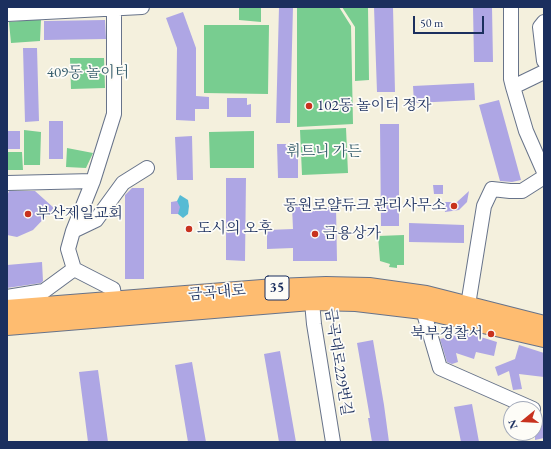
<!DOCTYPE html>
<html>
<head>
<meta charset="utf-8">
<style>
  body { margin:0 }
  #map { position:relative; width:551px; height:449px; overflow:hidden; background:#f4f0dd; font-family:"EB Garamond",serif }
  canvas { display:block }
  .frame { position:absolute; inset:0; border:8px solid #1b2f5e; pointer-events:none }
  .north { position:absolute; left:503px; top:401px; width:40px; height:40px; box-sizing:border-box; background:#fdfcf7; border:1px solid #a3aaba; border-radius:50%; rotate:252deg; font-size:11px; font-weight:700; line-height:16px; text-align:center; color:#1b2f5e }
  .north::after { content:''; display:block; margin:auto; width:14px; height:18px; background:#c8321e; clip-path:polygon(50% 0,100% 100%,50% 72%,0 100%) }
  .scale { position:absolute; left:413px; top:16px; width:71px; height:18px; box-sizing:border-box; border:2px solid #1b2f5e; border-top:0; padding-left:5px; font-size:12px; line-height:14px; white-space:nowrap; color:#1b2f5e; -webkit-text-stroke:3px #fdfcf7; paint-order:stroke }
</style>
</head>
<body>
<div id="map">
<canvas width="551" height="449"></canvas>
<div class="frame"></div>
<div class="north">N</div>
<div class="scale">50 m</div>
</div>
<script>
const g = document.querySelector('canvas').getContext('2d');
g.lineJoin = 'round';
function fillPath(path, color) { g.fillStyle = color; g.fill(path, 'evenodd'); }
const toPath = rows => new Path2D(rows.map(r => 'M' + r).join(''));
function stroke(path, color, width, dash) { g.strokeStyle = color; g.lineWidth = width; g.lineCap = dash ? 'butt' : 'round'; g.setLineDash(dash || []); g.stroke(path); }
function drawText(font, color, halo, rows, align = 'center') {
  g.font = font + ' "EB Garamond","Noto Serif KR",serif'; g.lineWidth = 3.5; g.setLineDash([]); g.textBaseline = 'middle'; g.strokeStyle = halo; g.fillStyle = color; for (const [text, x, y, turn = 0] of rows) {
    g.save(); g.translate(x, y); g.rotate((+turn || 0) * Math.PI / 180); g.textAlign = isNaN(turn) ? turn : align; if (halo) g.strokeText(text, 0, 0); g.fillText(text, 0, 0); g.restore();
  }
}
fillPath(toPath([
  [239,7,261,7,261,22,239,20],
  [297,7,339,7,351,26,353,124,297,127],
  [342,7,368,7,369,80,355,81,355,27],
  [41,19,40,41,11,43,9,22],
  [204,25,269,25,268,94,204,93],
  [70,58,104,58,105,88,71,89],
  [346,128,348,173,302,175,300,130],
  [24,130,41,132,40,165,24,165],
  [254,131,254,168,210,168,209,132],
  [67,148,93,153,86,168,66,167],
  [7,152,22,152,23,170,7,170],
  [404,235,404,265,397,265,397,268,389,267,390,264,380,261,378,236]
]), '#78cd90');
fillPath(toPath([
  [180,195,188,200,189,206,188,214,183,218,178,214,177,201]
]), '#56bbd4');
fillPath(toPath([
  [279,7,293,7,290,123,276,123],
  [374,7,393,7,395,92,377,92],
  [473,7,492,7,493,62,474,62],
  [183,12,196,48,196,96,209,97,209,109,195,109,195,121,176,120,177,48,166,18],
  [105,20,106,39,44,40,44,21],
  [23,48,37,48,39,121,25,122],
  [474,83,475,100,414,103,413,86],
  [227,98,247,98,247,105,251,104,251,117,227,117],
  [499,100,521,180,512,182,500,181,479,105],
  [49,121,63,121,63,159,49,159],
  [380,124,399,124,399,226,381,226],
  [7,131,20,131,20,149,7,149],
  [192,136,193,180,177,180,175,137],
  [277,144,298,144,298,178,278,178],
  [226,178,246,178,245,261,226,260],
  [433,185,443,185,443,194,434,194],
  [132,188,144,188,144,279,125,279,125,195],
  [9,191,35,191,54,208,33,230,17,237,7,235,7,196],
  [469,191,467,202,459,210,445,212,444,202,457,202],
  [177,201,180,207,178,214,171,214,171,202],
  [292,207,336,207,337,261,293,261,293,248,267,249,267,230,293,229],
  [409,223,464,225,464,243,409,242],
  [42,262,43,281,41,283,7,288,7,265],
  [461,331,497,342,494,356,476,352,474,359,456,353,458,362,452,364,447,362,440,339,460,334],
  [373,340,384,405,389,442,372,442,368,418,370,418,357,343],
  [519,345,544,353,544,377,519,374,522,389,513,390,509,371,498,376,495,367,515,359],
  [280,351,296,442,279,442,264,354],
  [192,362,206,442,188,442,175,365],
  [98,370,108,442,88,442,79,372],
  [472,404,479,442,461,442,454,407],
  [543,421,544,438,535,440,535,422]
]), '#aea6e4');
const minor = toPath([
  [511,7,511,79,513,87],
  [7,14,142,7],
  [544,22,540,27,544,61],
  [544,72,513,87,526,131,544,172],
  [7,183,93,181],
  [73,231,93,181,114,114,114,9],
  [74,269,68,249,73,231,96,220,123,183,147,168],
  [311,291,314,324,333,442],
  [7,297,44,291,74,269,113,289,116,310],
  [468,305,484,206,492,189,510,191,522,191,544,177],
  [423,310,440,368,533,409]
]);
const major = toPath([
  [7,309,275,288,326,286,369,287,426,295,544,325],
  [7,326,311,301,356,302,423,310,544,338]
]);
stroke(minor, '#67738a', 16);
stroke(major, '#67738a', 20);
stroke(minor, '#fff', 14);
stroke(major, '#febc70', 18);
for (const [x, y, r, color] of [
  [309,106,4,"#c8321e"],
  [454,206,4,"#c8321e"],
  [28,214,4,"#c8321e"],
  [189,229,4,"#c8321e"],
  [315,234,4,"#c8321e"],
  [491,334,4,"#c8321e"]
]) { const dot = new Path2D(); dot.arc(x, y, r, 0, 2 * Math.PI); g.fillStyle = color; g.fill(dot); stroke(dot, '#fdfcf7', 1.5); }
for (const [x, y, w] of [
  [277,288,24]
]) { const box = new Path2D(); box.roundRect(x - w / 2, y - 12, w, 24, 3); g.fillStyle = '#fdfcf7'; g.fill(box); stroke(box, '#1b2f5e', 1); }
drawText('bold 14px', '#1b2f5e', null, [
  ["35",277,288]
]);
drawText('15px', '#375e6d', '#fdfcf7', [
  ["409동 놀이터",88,73],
  ["휘트니 가든",324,152]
]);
drawText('15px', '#1b2f5e', '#fdfcf7', [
  ["102동 놀이터 정자",317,106],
  ["동원로얄듀크 관리사무소",446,206,"right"],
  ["부산제일교회",36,214],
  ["도시의 오후",197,229],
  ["금용상가",323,234],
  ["북부경찰서",483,334,"right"]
], 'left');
drawText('15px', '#1b2f5e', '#fdfcf7', [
  ["금곡대로",217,293,-5],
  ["금곡대로229번길",338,362,81]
]);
</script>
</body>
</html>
